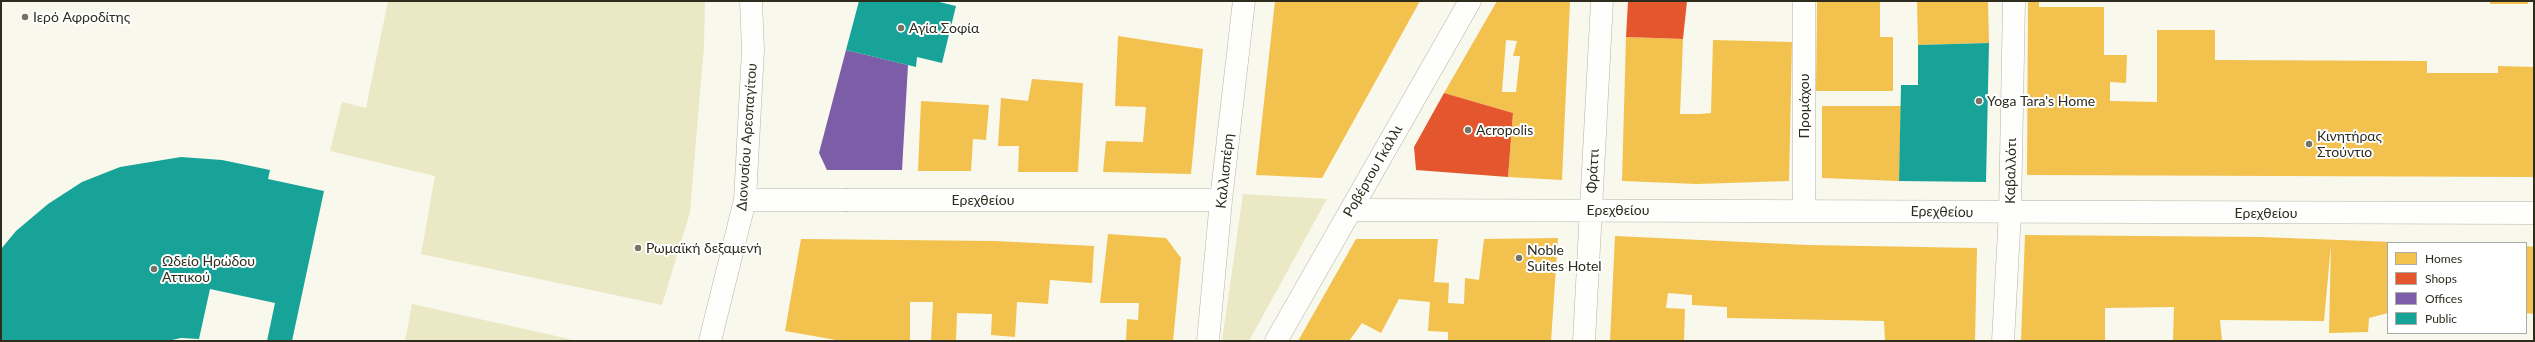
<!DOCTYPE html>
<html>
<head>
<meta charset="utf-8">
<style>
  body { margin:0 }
  #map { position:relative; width:2535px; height:342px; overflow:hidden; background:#f9f8ec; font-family:Lato,sans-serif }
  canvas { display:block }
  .frame { position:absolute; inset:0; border:2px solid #2d2c1d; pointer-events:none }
  .legend { position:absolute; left:2387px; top:242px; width:140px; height:92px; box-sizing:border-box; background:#fff; border:1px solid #ababa5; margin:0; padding:5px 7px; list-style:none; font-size:12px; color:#2d2c1d }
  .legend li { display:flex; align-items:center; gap:8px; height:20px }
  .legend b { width:20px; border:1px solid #ababa5 }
</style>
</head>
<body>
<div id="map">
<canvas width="2535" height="342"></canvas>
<div class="frame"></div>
<ul class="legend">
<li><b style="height:11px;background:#f2c14e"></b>Homes</li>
<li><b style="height:11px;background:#e4572e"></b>Shops</li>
<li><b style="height:11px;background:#7b5ea7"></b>Offices</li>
<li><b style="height:11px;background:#17a398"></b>Public</li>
</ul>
</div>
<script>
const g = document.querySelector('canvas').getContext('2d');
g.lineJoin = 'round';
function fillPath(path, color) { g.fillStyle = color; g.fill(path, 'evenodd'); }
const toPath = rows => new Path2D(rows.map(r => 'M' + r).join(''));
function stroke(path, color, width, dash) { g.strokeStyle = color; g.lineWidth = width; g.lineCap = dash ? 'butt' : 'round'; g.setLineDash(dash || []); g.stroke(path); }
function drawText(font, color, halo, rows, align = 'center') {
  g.font = font + ' Lato,sans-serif'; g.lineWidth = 4; g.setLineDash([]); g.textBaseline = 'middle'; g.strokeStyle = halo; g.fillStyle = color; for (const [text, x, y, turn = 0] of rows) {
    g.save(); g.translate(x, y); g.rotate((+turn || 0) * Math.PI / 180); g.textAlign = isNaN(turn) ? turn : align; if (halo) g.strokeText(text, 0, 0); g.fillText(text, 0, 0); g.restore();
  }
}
fillPath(toPath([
  [388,1,705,1,704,46,690,212,662,305,421,254,435,176,330,151,342,102,366,108],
  [1243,194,1327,199,1249,341,1222,341],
  [412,304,565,338,575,341,405,341]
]), '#ebe8c5');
fillPath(toPath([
  [1275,1,1420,1,1322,178,1256,175],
  [1497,1,1570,1,1562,180,1508,177,1513,113,1444,93],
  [1506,40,1517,41,1513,56,1520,56,1516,92,1502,92],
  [1817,1,1880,1,1880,37,1893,37,1893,91,1816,91],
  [1902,1,1988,1,1989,43,1918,45,1917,2],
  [2028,1,2039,1,2039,7,2104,7,2104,55,2127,55,2126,83,2110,82,2110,101,2157,102,2157,30,2215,30,2215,60,2427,61,2427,73,2498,73,2498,66,2534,67,2534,177,2027,175],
  [2490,1,2528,1,2528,4,2490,4],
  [1118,36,1203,49,1191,174,1103,172,1106,141,1143,142,1146,107,1115,106],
  [1626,37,1683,39,1680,114,1700,114,1711,113,1713,40,1792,42,1789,181,1697,184,1622,181],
  [1032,79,1083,83,1078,172,1018,172,1019,146,998,146,1001,98,1028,101],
  [921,101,989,105,986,140,973,139,971,171,918,171],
  [1822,106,1901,106,1899,181,1822,178],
  [1108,234,1166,238,1181,258,1173,341,1126,341,1127,319,1138,320,1139,303,1100,303],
  [2025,235,2260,237,2420,243,2388,243,2388,313,2369,318,2368,332,2329,333,2331,244,2324,321,2220,320,2222,341,2173,341,2174,307,2105,308,2105,341,2021,341],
  [1615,236,1808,245,1977,248,1975,341,1885,341,1884,321,1727,318,1727,307,1692,305,1692,295,1668,293,1666,308,1685,309,1684,341,1610,341],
  [1558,238,1551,341,1448,341,1448,332,1428,331,1430,302,1399,299,1381,333,1362,323,1349,341,1298,341,1356,239,1438,239,1434,282,1449,283,1448,303,1464,304,1465,278,1479,280,1484,239],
  [801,239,995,241,1094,246,1092,283,1050,280,1048,304,1017,302,1015,337,991,335,992,314,957,313,956,340,931,340,933,302,910,302,910,341,842,341,785,331],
  [2526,246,2534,247,2534,314,2526,313]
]), '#f2c14e');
fillPath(toPath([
  [1628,1,1687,1,1683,39,1626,37],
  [1444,93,1513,113,1508,177,1416,170,1414,147]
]), '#e4572e');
fillPath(toPath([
  [846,50,908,65,902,170,827,170,819,153]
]), '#7b5ea7');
fillPath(toPath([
  [859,1,935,1,956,6,942,63,917,57,916,67,846,50],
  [1989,43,1986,182,1899,181,1901,85,1918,85,1918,45],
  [181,157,222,160,270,170,268,179,324,191,292,341,267,341,275,303,210,289,199,339,181,338,168,341,1,341,1,249,16,231,48,204,82,182,120,167]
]), '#17a398');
const pedestrian = toPath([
  [745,200,846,200],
  [710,341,745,200,753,50,751,1]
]);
const minor = toPath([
  [1804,1,1804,210],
  [846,200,1221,200],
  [1351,210,2534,213],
  [1208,341,1221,200,1244,1],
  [1584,341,1602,1]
]);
const tertiary = toPath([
  [1276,341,1470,1],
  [2003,341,2010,212,2014,1]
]);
stroke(pedestrian, '#b5b3a7', 23);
stroke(minor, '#b5b3a7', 23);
stroke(tertiary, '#b5b3a7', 23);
stroke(pedestrian, '#fefefc', 22);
stroke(minor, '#fefefc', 22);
stroke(tertiary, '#fefefc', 22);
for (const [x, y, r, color] of [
  [25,17,4,"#747365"],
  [901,28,4,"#747365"],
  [1979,101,4,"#747365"],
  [1468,130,4,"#747365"],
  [2309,144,4,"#747365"],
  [638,248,4,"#747365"],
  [1519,258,4,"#747365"],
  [154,269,4,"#747365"]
]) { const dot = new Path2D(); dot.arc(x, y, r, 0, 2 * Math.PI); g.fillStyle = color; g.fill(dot); stroke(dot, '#fff', 1.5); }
drawText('14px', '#2d2c1d', '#fff', [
  ["Ιερό Αφροδίτης",33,17],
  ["Αγία Σοφία",909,28],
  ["Yoga Tara's Home",1987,101],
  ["Acropolis",1476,130],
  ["Κινητήρας",2317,136],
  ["Στούντιο",2317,152],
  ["Ρωμαϊκή δεξαμενή",646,248],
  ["Noble",1527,250],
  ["Suites Hotel",1527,266],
  ["Ωδείο Ηρώδου",162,261],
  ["Αττικού",162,277]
], 'left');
drawText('14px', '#2d2c1d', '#fff', [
  ["Προμάχου",1804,106,-90],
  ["Διονυσίου Αρεοπαγίτου",747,137,-86],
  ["Καλλισπέρη",1225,171,-84],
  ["Ροβέρτου Γκάλλι",1373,171,-60],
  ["Φράττι",1593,171,-87],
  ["Καβαλλότι",2011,171,-89],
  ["Ερεχθείου",983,200],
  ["Ερεχθείου",1618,210],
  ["Ερεχθείου",1942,212,1],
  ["Ερεχθείου",2266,213]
]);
</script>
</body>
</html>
